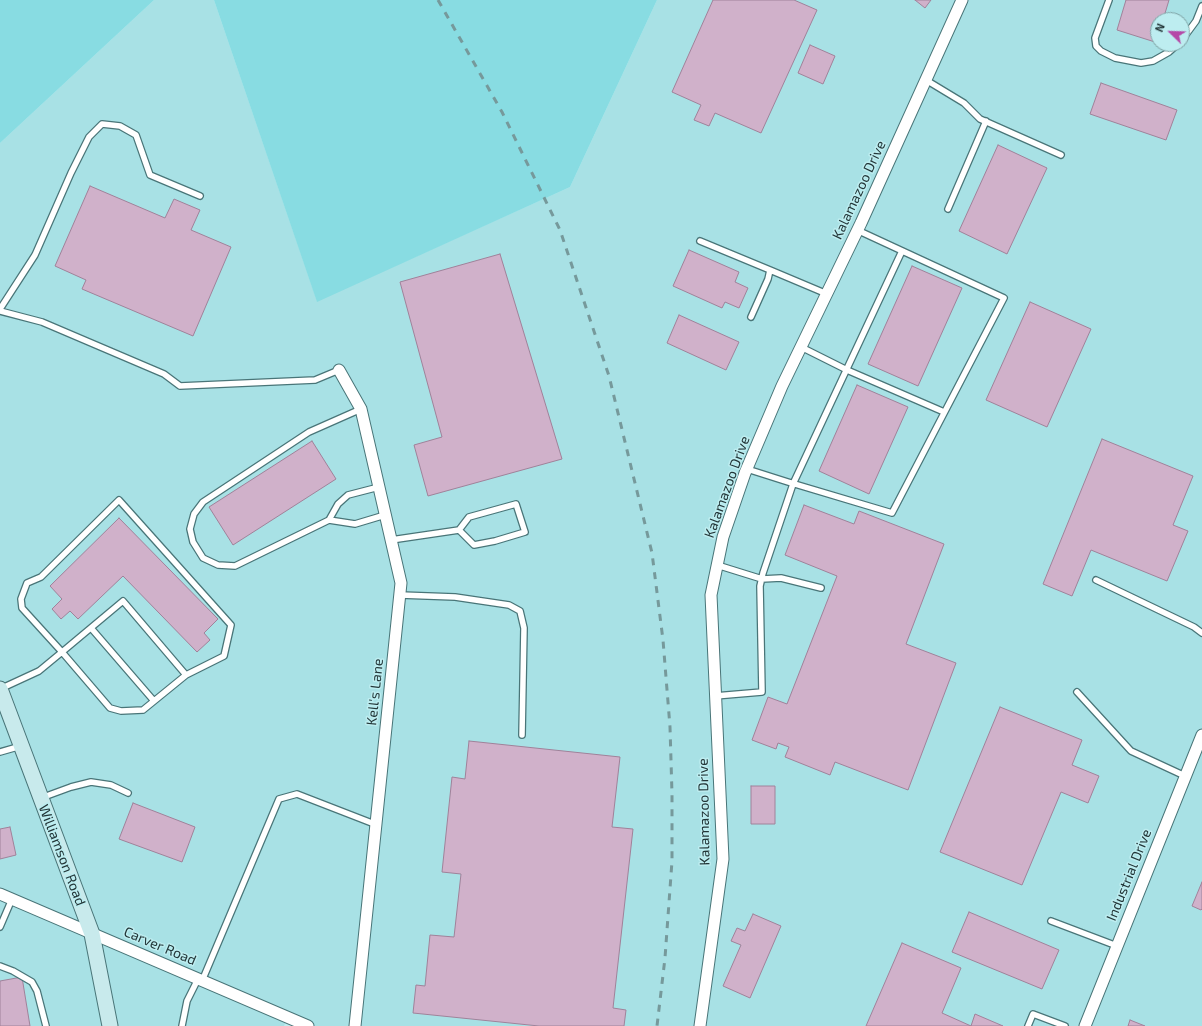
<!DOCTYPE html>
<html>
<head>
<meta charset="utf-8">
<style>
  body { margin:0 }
  #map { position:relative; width:1202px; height:1026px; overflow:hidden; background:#bdedf0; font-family:"Exo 2",sans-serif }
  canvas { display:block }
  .north { position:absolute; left:1150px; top:12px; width:40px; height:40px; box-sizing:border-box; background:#bdedf0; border:1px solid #7fa4a6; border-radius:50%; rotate:293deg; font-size:11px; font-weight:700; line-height:16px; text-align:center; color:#233638 }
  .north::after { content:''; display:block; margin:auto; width:14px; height:18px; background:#b548a7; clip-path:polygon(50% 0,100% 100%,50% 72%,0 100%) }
</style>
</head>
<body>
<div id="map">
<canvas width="1202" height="1026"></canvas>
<div class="north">N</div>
</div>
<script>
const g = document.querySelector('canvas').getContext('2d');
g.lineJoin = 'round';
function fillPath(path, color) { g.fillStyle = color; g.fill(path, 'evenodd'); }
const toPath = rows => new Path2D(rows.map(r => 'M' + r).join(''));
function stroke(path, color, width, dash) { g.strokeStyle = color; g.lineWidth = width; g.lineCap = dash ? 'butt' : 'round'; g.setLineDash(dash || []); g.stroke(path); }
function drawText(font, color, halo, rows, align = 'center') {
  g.font = font + ' "Exo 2",sans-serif'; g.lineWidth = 3; g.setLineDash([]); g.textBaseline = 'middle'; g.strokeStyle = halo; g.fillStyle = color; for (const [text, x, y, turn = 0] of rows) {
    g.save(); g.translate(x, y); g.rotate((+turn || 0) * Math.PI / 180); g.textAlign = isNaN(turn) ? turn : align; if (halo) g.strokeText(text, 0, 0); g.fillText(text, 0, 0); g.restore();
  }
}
fillPath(toPath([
  [154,0,214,0,317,301,570,187,657,0,1202,0,1202,1026,310,1026,288,1017,284,1026,0,1026,0,143],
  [1158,20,1182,20,1182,44,1158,44]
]), '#a8e1e5');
fillPath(toPath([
  [0,0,154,0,0,143],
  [214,0,657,0,570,187,317,302]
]), '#88dce2');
const building = toPath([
  [713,0,794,0,817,10,761,133,715,113,709,126,694,120,701,105,672,92,713,0],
  [915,0,931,0,925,8,915,0],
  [1126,0,1169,0,1163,20,1158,20,1158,35,1155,42,1117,30,1126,0],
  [810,45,835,56,823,84,798,73,810,45],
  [1101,83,1177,110,1166,140,1090,114,1101,83],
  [998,145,1047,168,1007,254,959,231,998,145],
  [90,186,165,218,174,199,200,210,191,230,231,247,193,336,82,289,86,280,55,266,90,186],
  [689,250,739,272,735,282,748,288,739,308,725,302,722,308,673,286,689,250],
  [500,254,562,459,428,496,414,445,442,437,400,282,500,254],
  [912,266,962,288,918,386,868,364,912,266],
  [1030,302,1091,329,1047,427,986,400,1030,302],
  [679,315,739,342,726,370,667,343,679,315],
  [857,385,908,407,869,494,819,471,857,385],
  [1102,439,1193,476,1173,525,1188,531,1167,581,1091,550,1072,596,1043,584,1102,439],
  [312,441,336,479,233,545,209,507,312,441],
  [804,505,854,524,859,511,944,544,906,644,956,663,908,790,835,762,830,775,785,757,789,747,778,743,776,749,752,740,768,697,787,704,837,576,785,555,804,505],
  [119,518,218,619,204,633,210,640,197,652,123,576,78,619,70,611,61,619,52,609,62,599,50,586,119,518],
  [1000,707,1082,740,1072,765,1099,776,1088,803,1061,792,1022,885,940,852,1000,707],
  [469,741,620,757,612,827,633,829,613,1008,626,1010,624,1026,539,1026,413,1013,416,985,425,986,430,935,454,937,461,874,442,872,452,777,465,779,469,741],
  [751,786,775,786,775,824,751,824,751,786],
  [133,803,195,827,182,862,119,839,133,803],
  [10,827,16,855,0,859,0,829,10,827],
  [1202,882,1202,909,1201,910,1192,906,1202,882],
  [969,912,1059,950,1042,989,952,952,969,912],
  [753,914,781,926,750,998,723,986,741,945,731,941,737,928,745,931,753,914],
  [902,943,961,968,942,1013,971,1026,975,1014,1003,1026,866,1026,902,943],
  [22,977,30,1026,0,1026,0,981,22,977],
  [1130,1020,1145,1026,1128,1026,1130,1020]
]);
fillPath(building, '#d0b1ca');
stroke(building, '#a0829a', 1);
const service = toPath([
  [1109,0,1095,38,1096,46,1101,51,1115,58,1141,63,1153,61,1169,52,1178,44],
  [1182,40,1196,21,1202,6],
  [926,80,964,103,980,119,1061,155],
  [948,209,986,121],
  [700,241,770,270,768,279,751,317],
  [770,270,827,294],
  [0,309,35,255,71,173,89,137,102,124,120,126,136,135,150,175,200,196],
  [0,311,42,322,164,374,180,386,315,380,339,370],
  [801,347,847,370,944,412],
  [747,469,788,482,892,513,1004,298,857,230],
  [379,487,348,495,338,504,329,520,355,524,385,515],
  [329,520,235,566,218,565,203,558,193,542,190,529,194,514,203,502,309,432,361,409],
  [391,540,459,530,469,517,516,504,525,532,495,541,474,545,459,530],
  [717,565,762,579,781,578,821,588],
  [1096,580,1194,627,1202,633],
  [400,595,455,597,509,605,520,611,524,628,522,735],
  [91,628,154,701],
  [0,689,39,671,62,652,110,708,121,711,143,710,186,675,224,656,231,625,119,500,41,577,27,583,21,599,22,608,62,652,123,601,186,675],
  [1077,692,1131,751,1185,776],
  [715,696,762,692,760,586,763,573,793,484,902,251],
  [0,752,21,746],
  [41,798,71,787,91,782,111,785,128,793],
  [1051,921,1117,946],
  [0,927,12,899],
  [0,966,13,971,32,982,37,991,46,1026],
  [202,981,279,799,297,794,377,825],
  [182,1026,187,1001,198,979],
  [1028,1026,1033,1014,1065,1026]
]);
const minor = toPath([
  [339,370,361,409,401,583,355,1026],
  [0,894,308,1026],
  [700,1026,723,859,711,595,723,537,745,473,782,386,861,223,962,0],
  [1085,1026,1202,735]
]);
const secondary = toPath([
  [0,689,92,934,110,1026]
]);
stroke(service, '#497578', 8);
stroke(minor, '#497578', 13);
stroke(secondary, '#497578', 17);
stroke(service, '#fff', 5.5);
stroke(minor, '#fff', 11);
stroke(secondary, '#c8eaec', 15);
stroke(toPath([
  [438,0,502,112,560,230,609,376,652,553,663,640,670,727,672,794,672,861,665,958,657,1026]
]), '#76999b', 3, [7, 7]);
drawText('14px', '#233638', '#bdedf0', [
  ["Kalamazoo Drive",859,190,-65],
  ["Kalamazoo Drive",727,487,-70],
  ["Kell's Lane",375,692,-84],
  ["Kalamazoo Drive",704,812,-91],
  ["Williamson Road",62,855,69],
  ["Industrial Drive",1129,875,-68],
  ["Carver Road",160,946,23]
]);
</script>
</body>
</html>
